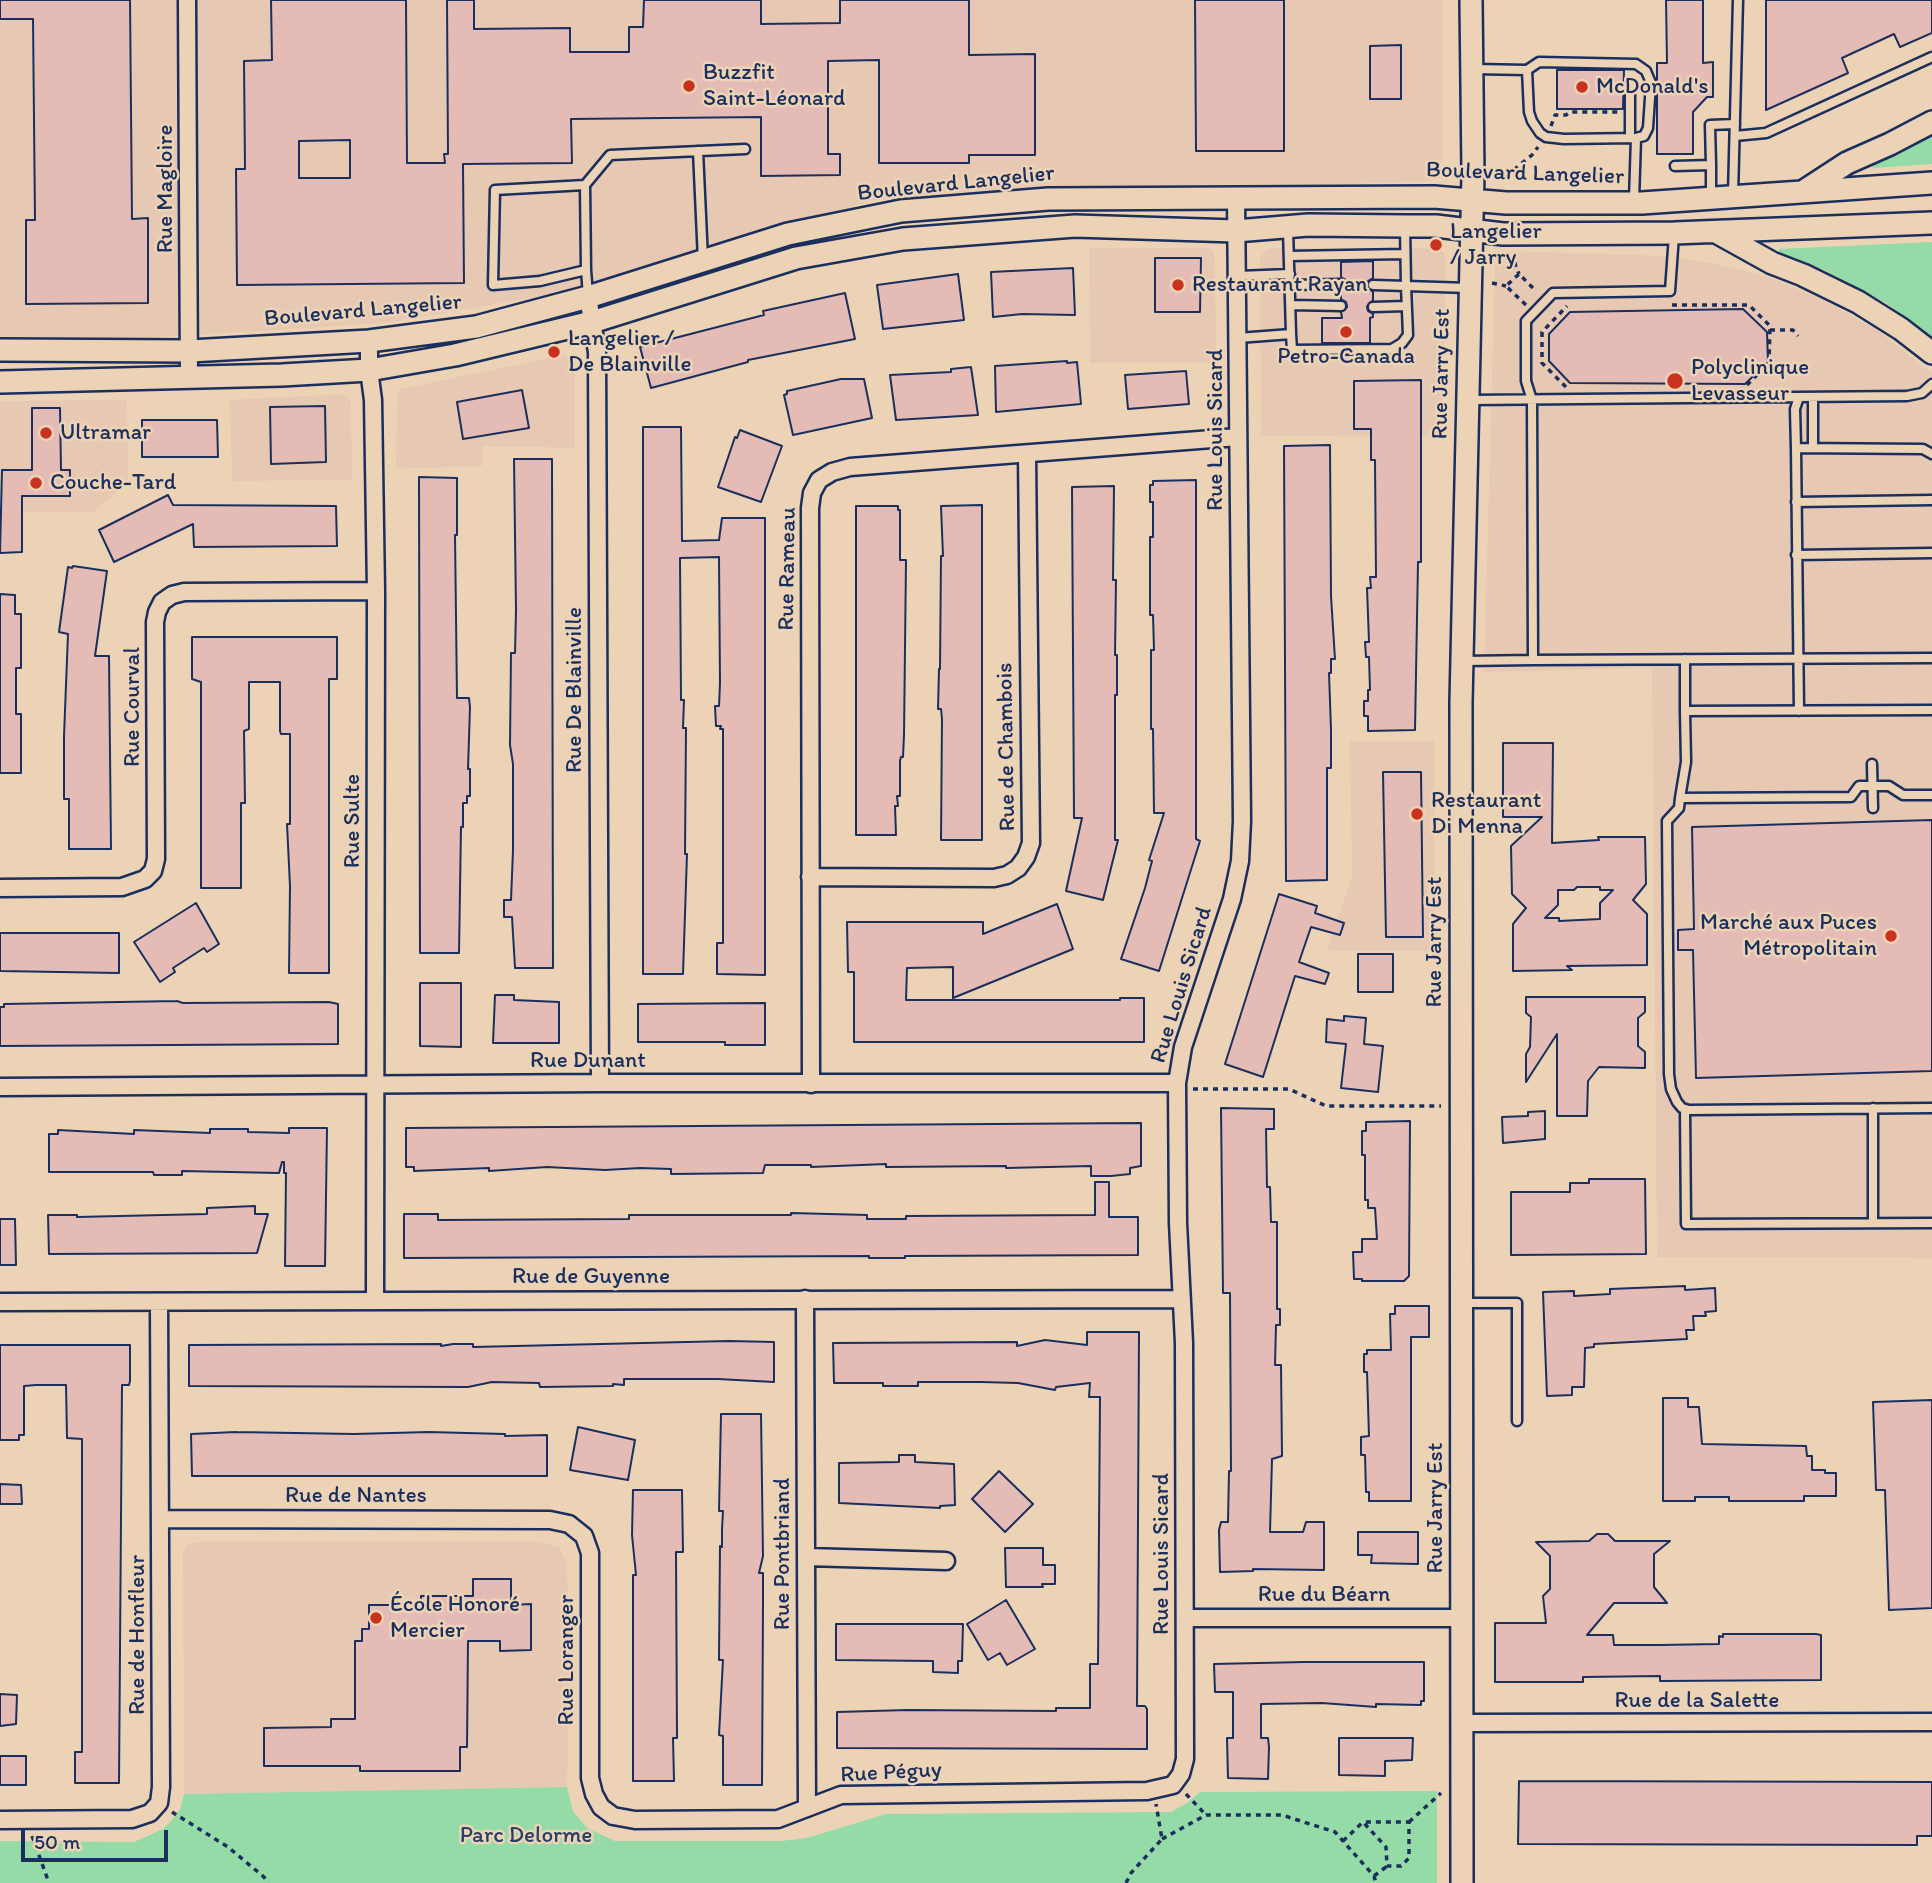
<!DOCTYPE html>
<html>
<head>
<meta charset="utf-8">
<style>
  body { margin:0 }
  #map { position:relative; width:1932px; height:1883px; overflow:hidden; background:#edd3b5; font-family:Itim,sans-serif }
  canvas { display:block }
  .scale { position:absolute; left:21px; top:1830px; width:147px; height:32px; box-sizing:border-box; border:4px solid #1b2f5e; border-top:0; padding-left:9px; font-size:21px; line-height:24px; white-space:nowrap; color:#1b2f5e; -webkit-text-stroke:5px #edd3b5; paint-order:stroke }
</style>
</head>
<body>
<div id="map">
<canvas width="1932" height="1883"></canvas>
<div class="scale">50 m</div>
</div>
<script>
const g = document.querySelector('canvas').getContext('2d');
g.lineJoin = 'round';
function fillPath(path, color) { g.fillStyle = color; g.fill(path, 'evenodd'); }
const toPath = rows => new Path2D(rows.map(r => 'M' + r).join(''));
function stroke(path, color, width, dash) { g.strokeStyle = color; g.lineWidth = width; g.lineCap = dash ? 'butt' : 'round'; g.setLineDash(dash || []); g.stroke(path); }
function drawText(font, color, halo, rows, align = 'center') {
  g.font = font + ' Itim,sans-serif'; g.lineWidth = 5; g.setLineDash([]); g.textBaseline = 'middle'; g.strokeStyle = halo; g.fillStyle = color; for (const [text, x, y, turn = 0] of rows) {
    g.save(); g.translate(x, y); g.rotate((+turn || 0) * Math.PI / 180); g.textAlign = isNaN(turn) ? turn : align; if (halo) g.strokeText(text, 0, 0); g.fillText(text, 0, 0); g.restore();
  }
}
fillPath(toPath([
  [0,0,1443,0,1443,160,1432,181,874,200,553,294,386,323,115,340,0,340],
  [1089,248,1207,248,1212,250,1215,256,1216,363,1090,363],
  [1271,248,1439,248,1443,251,1446,259,1442,435,1261,436,1260,258,1264,252],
  [1506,251,1670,256,1720,265,1769,277,1821,299,1877,330,1932,373,1932,1258,1657,1257,1652,668,1484,672,1495,264,1497,256],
  [564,355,570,358,575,367,575,448,483,446,482,466,396,469,397,396,400,389],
  [343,394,351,401,352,480,232,481,230,400],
  [127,400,128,483,93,512,0,512,0,401],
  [1350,741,1434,741,1435,951,1327,950,1352,877],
  [535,1541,559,1547,567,1564,570,1672,567,1787,184,1794,183,1552,186,1545,195,1542]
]), '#e7c9b3');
fillPath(toPath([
  [1932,133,1932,164,1873,168,1871,164],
  [1932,242,1932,338,1886,303,1865,292,1824,270,1779,253,1779,249],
  [567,1787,573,1811,587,1828,615,1841,781,1841,807,1838,886,1814,1171,1812,1187,1803,1200,1792,1437,1791,1437,1883,0,1883,0,1841,134,1842,163,1829,171,1821,180,1810,184,1794]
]), '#95dba8');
const building = toPath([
  [0,0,130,0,132,219,148,218,148,303,26,304,26,220,35,220,33,19,0,19,0,0],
  [271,0,406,0,407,163,445,163,444,154,448,154,447,0,474,0,474,29,570,28,570,52,629,52,629,27,643,27,644,0,761,0,761,24,840,23,840,0,969,0,969,55,1035,54,1035,155,969,155,969,163,879,163,879,60,828,61,828,154,840,154,840,175,761,176,761,117,571,119,572,163,463,164,464,283,237,285,236,169,245,169,244,61,272,60,271,0],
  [350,140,350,178,299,178,299,141,350,140],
  [1195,0,1284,0,1284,151,1196,151,1195,0],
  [1666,0,1703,0,1703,63,1713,62,1713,97,1707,97,1693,112,1693,154,1657,154,1657,63,1667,63,1666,0],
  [1766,0,1932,0,1932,33,1900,47,1894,34,1842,58,1848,73,1766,110,1766,0],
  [1401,45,1401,99,1370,99,1370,46,1401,45],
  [1557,70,1624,70,1623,109,1557,109,1557,70],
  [1155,258,1201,258,1200,312,1155,312,1155,258],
  [1373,261,1373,278,1368,281,1367,285,1373,292,1373,300,1367,307,1368,311,1373,314,1373,317,1370,318,1370,343,1322,343,1322,318,1342,318,1341,312,1347,307,1346,302,1341,299,1341,291,1347,285,1346,280,1341,277,1341,262,1373,261],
  [1073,268,1075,315,1022,314,993,317,991,272,1073,268],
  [958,274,964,320,883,329,877,285,958,274],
  [845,293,855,339,748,360,748,362,651,388,640,347,764,315,763,311,845,293],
  [1743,309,1767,332,1768,362,1745,384,1570,383,1549,361,1549,334,1570,312,1743,309],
  [1067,361,1067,363,1077,362,1081,404,996,412,995,366,1067,361],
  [971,367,978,415,896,420,890,375,951,372,951,369,971,367],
  [1186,371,1189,404,1128,409,1125,375,1186,371],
  [841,379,864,379,872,418,793,435,784,395,787,394,787,391,841,379],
  [1421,380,1421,562,1418,562,1415,730,1368,731,1368,716,1364,716,1364,701,1368,701,1368,690,1370,690,1369,657,1366,657,1365,642,1369,642,1367,588,1371,588,1370,577,1376,577,1375,460,1371,460,1371,429,1354,429,1354,381,1421,380],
  [522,390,529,428,463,439,457,402,522,390],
  [325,406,326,462,271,464,270,407,325,406],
  [32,408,60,408,61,470,70,470,70,496,22,496,22,552,0,553,2,470,32,470,32,408],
  [142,420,217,420,218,457,142,457,142,420],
  [643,427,681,427,682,541,719,540,722,518,765,518,765,975,717,974,717,943,723,943,723,729,720,729,721,726,716,726,715,706,719,706,720,683,719,557,680,558,681,700,684,700,683,728,686,728,685,854,687,854,683,974,643,974,643,427],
  [740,430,782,446,761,502,718,487,735,437,737,438,740,430],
  [1330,445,1331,596,1335,659,1331,659,1331,673,1329,673,1331,730,1331,768,1327,768,1327,880,1286,881,1284,446,1330,445],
  [514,459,552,459,553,968,515,968,512,917,504,917,504,900,511,900,513,850,513,764,510,745,511,653,515,653,516,610,514,459],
  [419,477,457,478,457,535,455,535,457,698,469,698,470,707,468,769,470,769,470,796,467,796,467,803,463,803,463,827,461,827,459,953,420,953,419,477],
  [1196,480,1196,839,1200,841,1159,971,1121,959,1145,888,1152,861,1149,860,1164,813,1154,813,1153,729,1151,729,1151,650,1154,650,1153,615,1150,615,1150,537,1153,537,1153,502,1150,502,1150,485,1153,485,1153,481,1196,480],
  [1114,486,1113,580,1116,580,1115,655,1117,655,1117,695,1115,695,1115,840,1118,840,1103,900,1066,891,1082,818,1074,818,1072,487,1114,486],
  [168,495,173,505,336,506,337,546,194,547,193,524,114,562,99,530,168,495],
  [982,505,982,840,941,840,942,719,941,709,938,709,939,669,940,669,941,556,943,556,941,506,982,505],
  [856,506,898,506,898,510,900,510,900,560,906,560,904,735,903,757,901,757,900,761,900,796,897,796,898,806,895,806,896,835,856,835,856,506],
  [73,566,107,571,95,656,109,656,111,849,69,849,69,799,64,799,64,736,68,634,59,632,68,567,72,568,73,566],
  [0,594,15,595,15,614,21,614,21,668,16,668,16,714,21,714,21,773,0,773,0,594],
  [192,637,337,637,337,679,329,679,329,973,289,973,290,886,287,824,290,824,290,734,281,734,280,731,280,682,249,682,249,729,244,731,245,803,241,803,241,888,201,888,201,682,192,679,192,637],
  [1503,743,1553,743,1552,843,1599,840,1598,837,1645,837,1646,884,1633,900,1647,914,1647,965,1567,966,1572,970,1513,971,1513,924,1526,908,1512,894,1511,846,1542,817,1503,817,1503,743],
  [1577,887,1600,887,1600,890,1613,890,1600,903,1600,919,1559,921,1559,918,1545,918,1558,905,1558,890,1574,890,1577,887],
  [1383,772,1421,772,1423,937,1386,937,1383,772],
  [1932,820,1932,1071,1696,1078,1693,950,1678,950,1678,930,1694,929,1692,827,1932,820],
  [1279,894,1317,906,1315,913,1344,923,1340,935,1311,927,1299,962,1329,973,1325,984,1295,976,1263,1077,1225,1064,1279,894],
  [196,903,219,944,207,952,204,948,173,968,175,972,160,982,134,942,196,903],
  [1057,904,1073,949,953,998,953,967,907,968,906,1000,1120,1000,1120,998,1144,998,1144,1042,854,1042,854,972,848,972,847,922,983,922,983,934,1057,904],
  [0,933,119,933,119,973,0,971,0,933],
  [1358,954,1393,954,1393,992,1358,992,1358,954],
  [420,983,461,983,461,1047,420,1046,420,983],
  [495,995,514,995,514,1000,559,1002,559,1043,493,1043,495,995],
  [1526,997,1645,997,1645,1012,1638,1018,1638,1046,1645,1052,1645,1068,1599,1067,1588,1081,1587,1116,1557,1116,1557,1034,1526,1082,1526,1054,1530,1047,1531,1017,1526,1013,1526,997],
  [177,1001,183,1003,329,1002,338,1004,338,1044,0,1046,0,1007,4,1007,4,1004,177,1001],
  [765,1003,765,1045,725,1045,725,1042,638,1042,638,1004,765,1003],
  [1344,1016,1366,1018,1364,1044,1383,1046,1378,1092,1341,1088,1346,1044,1326,1042,1327,1019,1344,1021,1344,1016],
  [1221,1108,1274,1109,1274,1129,1266,1129,1267,1187,1270,1187,1271,1222,1277,1222,1277,1309,1280,1309,1280,1325,1276,1325,1275,1365,1281,1365,1282,1456,1272,1459,1270,1532,1303,1532,1306,1522,1324,1522,1324,1570,1253,1569,1253,1571,1220,1572,1219,1530,1221,1522,1228,1522,1229,1471,1231,1471,1230,1293,1223,1293,1221,1108],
  [1545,1111,1545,1139,1503,1143,1502,1117,1528,1116,1528,1112,1545,1111],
  [1410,1121,1409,1276,1404,1281,1362,1281,1362,1279,1354,1279,1353,1252,1362,1252,1362,1239,1377,1239,1375,1208,1368,1208,1368,1200,1365,1200,1365,1155,1362,1155,1362,1131,1366,1131,1366,1122,1410,1121],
  [1141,1123,1141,1166,1130,1168,1130,1174,1111,1176,1091,1176,1091,1166,1006,1168,1006,1166,886,1167,886,1164,811,1167,811,1165,765,1165,763,1173,671,1174,671,1169,640,1168,605,1170,547,1167,489,1171,489,1168,414,1171,414,1167,406,1167,406,1128,1141,1123],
  [289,1128,327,1128,325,1266,285,1266,286,1173,284,1173,284,1162,282,1162,279,1173,182,1171,182,1175,154,1175,153,1172,49,1172,49,1134,58,1134,58,1130,134,1134,134,1130,210,1133,210,1129,248,1129,248,1132,289,1133,289,1128],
  [1589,1179,1645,1179,1646,1254,1511,1255,1511,1192,1570,1192,1570,1183,1589,1183,1589,1179],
  [1095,1182,1109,1182,1109,1217,1138,1217,1138,1255,905,1256,905,1258,869,1258,869,1256,404,1258,404,1214,438,1214,438,1220,629,1219,629,1215,791,1215,791,1213,867,1215,867,1219,906,1219,906,1216,1095,1215,1095,1182],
  [255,1206,255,1214,268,1214,257,1253,49,1254,48,1215,77,1215,77,1217,207,1214,207,1208,255,1206],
  [0,1219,15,1219,16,1265,0,1265,0,1219],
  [1685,1286,1685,1290,1715,1288,1716,1311,1705,1312,1706,1316,1693,1316,1694,1330,1686,1330,1687,1339,1594,1344,1594,1347,1585,1348,1584,1387,1572,1387,1572,1395,1547,1396,1543,1292,1574,1291,1574,1296,1610,1294,1610,1289,1685,1286],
  [1395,1306,1429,1306,1429,1337,1411,1337,1411,1501,1369,1501,1369,1492,1366,1492,1365,1455,1361,1455,1361,1437,1369,1436,1367,1372,1364,1372,1364,1354,1367,1354,1367,1350,1391,1350,1390,1314,1395,1314,1395,1306],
  [1087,1332,1139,1332,1137,1706,1145,1706,1147,1709,1147,1749,837,1748,837,1712,908,1710,1056,1711,1056,1708,1090,1708,1090,1664,1098,1664,1100,1397,1089,1397,1090,1383,1056,1387,1055,1390,1018,1383,981,1382,918,1382,918,1386,883,1386,883,1383,834,1383,833,1343,1017,1342,1017,1346,1045,1340,1087,1345,1087,1332],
  [729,1341,774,1342,774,1382,718,1379,624,1379,624,1385,613,1384,613,1386,540,1387,539,1383,492,1382,468,1387,189,1386,189,1345,441,1344,441,1346,453,1344,473,1344,473,1347,729,1341],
  [0,1345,130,1345,130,1381,129,1385,122,1385,119,1783,75,1783,75,1752,82,1752,82,1439,67,1438,66,1385,36,1385,24,1386,24,1435,19,1435,19,1440,0,1440,0,1345],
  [1663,1398,1688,1398,1688,1407,1699,1407,1702,1444,1806,1446,1807,1456,1812,1456,1812,1470,1825,1470,1825,1473,1836,1473,1836,1496,1804,1496,1804,1501,1729,1501,1729,1497,1695,1497,1695,1501,1663,1501,1663,1398],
  [1932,1400,1932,1608,1889,1610,1885,1490,1876,1490,1873,1402,1932,1400],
  [721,1414,761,1414,763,1556,759,1573,763,1573,763,1604,762,1785,723,1785,723,1736,719,1735,723,1660,719,1660,720,1546,722,1547,722,1529,723,1511,719,1511,721,1414],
  [578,1427,635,1440,628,1480,570,1470,578,1427],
  [236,1432,354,1434,429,1432,505,1434,505,1436,547,1435,547,1476,192,1476,191,1434,236,1432],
  [899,1455,915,1455,915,1462,954,1464,955,1505,940,1506,940,1508,839,1503,839,1463,899,1462,899,1455],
  [999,1471,1033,1504,1005,1532,972,1499,999,1471],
  [0,1484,21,1485,22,1504,0,1504,0,1484],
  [633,1490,682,1490,683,1552,676,1552,677,1738,673,1738,674,1781,633,1781,633,1575,636,1575,632,1535,633,1490],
  [1358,1532,1418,1532,1418,1564,1371,1563,1372,1555,1358,1555,1358,1532],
  [1597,1534,1608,1534,1615,1541,1670,1541,1654,1554,1654,1587,1667,1603,1614,1603,1587,1635,1613,1635,1614,1645,1660,1645,1719,1644,1719,1636,1723,1637,1723,1634,1816,1634,1821,1635,1821,1680,1660,1681,1660,1676,1583,1677,1583,1682,1495,1682,1495,1623,1546,1623,1543,1596,1550,1589,1550,1556,1536,1542,1589,1541,1597,1534],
  [1005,1548,1043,1548,1043,1565,1055,1565,1055,1584,1042,1584,1043,1587,1006,1587,1005,1548],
  [473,1579,511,1579,511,1605,531,1604,531,1650,500,1651,500,1641,468,1641,467,1747,460,1747,460,1771,360,1771,360,1766,264,1766,264,1728,331,1727,331,1719,355,1719,355,1641,362,1641,362,1629,369,1629,369,1605,421,1605,421,1596,473,1596,473,1579],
  [1006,1600,1035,1649,1007,1665,1000,1653,988,1660,967,1624,1006,1600],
  [836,1624,963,1624,962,1661,958,1661,958,1673,933,1672,933,1661,836,1660,836,1624],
  [1304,1662,1424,1662,1424,1701,1421,1701,1421,1705,1376,1704,1376,1707,1322,1703,1261,1704,1261,1738,1268,1738,1269,1747,1268,1779,1228,1778,1227,1738,1233,1738,1233,1692,1215,1692,1214,1664,1304,1662],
  [0,1694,17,1695,16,1724,0,1726,0,1694],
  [1339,1738,1413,1738,1412,1760,1385,1761,1385,1776,1339,1775,1339,1738],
  [0,1756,26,1756,26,1785,0,1785,0,1756],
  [1519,1781,1932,1782,1932,1836,1917,1836,1917,1845,1518,1844,1519,1781]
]);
fillPath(building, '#e5bcb5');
stroke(building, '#1b2f5e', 2);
const lane = toPath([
  [1474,69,1527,70,1539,62,1636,64,1646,71,1651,83,1648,128,1644,136,1636,138],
  [1527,70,1529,112,1532,121,1540,133,1546,137,1564,139,1636,138,1634,200],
  [1735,136,1766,133,1932,57],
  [1630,138,1630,85],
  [698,151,703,260],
  [1711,165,1710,125,1735,124],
  [1675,166,1711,165,1711,196],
  [585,185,586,270],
  [1733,195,1738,0],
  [1405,226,1406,286,1469,288],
  [1289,256,1405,254],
  [1238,276,1290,274],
  [1290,285,1341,284],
  [588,295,586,270,540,281,493,285,495,190,585,185,610,155,745,149],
  [1291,305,1341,306],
  [1373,307,1406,306],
  [1291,334,1292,350,1392,349,1402,343,1408,335,1406,286,1373,285],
  [1238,338,1291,334,1288,229],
  [1813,397,1813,448],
  [1470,400,1907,396,1922,393,1932,384],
  [1796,448,1795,409,1799,397],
  [1796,502,1932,500],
  [1796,555,1932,553],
  [1685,659,1685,711,1932,710],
  [1533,660,1932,658],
  [1464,661,1533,660,1532,400,1526,381,1526,321,1553,293,1670,291,1674,235],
  [1685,711,1686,762,1680,798,1851,797,1859,786,1889,786,1903,795,1932,795],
  [1799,711,1796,448,1923,449,1932,454],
  [1872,764,1873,808],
  [1680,798,1679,808,1667,821,1669,1074,1671,1089,1677,1102,1682,1108,1689,1110,1932,1108],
  [1685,1109,1686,1224,1932,1223],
  [1873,1223,1873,1108],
  [1463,1303,1517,1303,1517,1421]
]);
const street = toPath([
  [187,0,189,377],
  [588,297,597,352,600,1083],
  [369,341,369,370,373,400,376,591,375,1301],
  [810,877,994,878,1007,875,1018,868,1026,857,1031,843,1027,454],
  [0,888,122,887,145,879,153,871,156,859,155,622,157,612,162,602,172,595,184,592,376,591],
  [811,1084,810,508,812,493,819,480,832,472,850,467,1238,437],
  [0,1087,600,1083,1177,1083],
  [805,1299,807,1808],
  [0,1302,1182,1299],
  [161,1519,550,1520,569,1524,584,1536,590,1553,590,1778,594,1794,601,1807,613,1816,635,1820,778,1819,841,1795,1147,1791,1173,1785,1181,1774,1185,1759,1184,1343,1178,1223,1177,1083,1183,1047,1232,899,1240,861,1242,821,1236,197],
  [807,1557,946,1561],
  [1185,1618,1462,1618],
  [1462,1723,1932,1722],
  [0,1820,132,1819,150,1813,159,1803,161,1787,159,1302]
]);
const secondary = toPath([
  [1804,191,1847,163,1890,144,1932,122],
  [1718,233,1772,263,1803,275,1858,302,1901,329,1932,353],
  [0,350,190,351,369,341,476,327,588,297,788,234,901,211,1048,199,1434,197,1506,203,1642,203,1932,183],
  [0,382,282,375,369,370,455,355,592,322,796,258,903,239,1075,226,1236,231,1308,225,1405,226,1436,226,1503,234,1674,233,1932,223],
  [1462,1883,1461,702,1473,174,1471,0]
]);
stroke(lane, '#1b2f5e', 13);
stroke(street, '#1b2f5e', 21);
stroke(secondary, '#1b2f5e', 26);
stroke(toPath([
  [1551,126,1555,115,1566,115,1570,112,1618,112],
  [1506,176,1532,155,1538,147],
  [1515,252,1515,264,1519,274],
  [1492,283,1506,286],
  [1526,305,1506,286,1519,274,1536,291],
  [1672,305,1749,305,1770,326,1769,363,1747,385],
  [1770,330,1793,330,1798,336],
  [1566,387,1542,363,1542,332,1567,306],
  [1193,1089,1289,1089,1326,1106,1441,1106],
  [1186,1794,1206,1815],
  [172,1812,228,1847,264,1877,268,1883],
  [1409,1822,1441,1793],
  [32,1836,49,1883],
  [1162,1839,1206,1815,1282,1815,1335,1832,1374,1876,1376,1883],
  [1343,1841,1363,1822,1386,1847,1387,1866,1401,1866,1409,1858,1409,1822,1363,1822],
  [1374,1876,1386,1867],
  [1126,1883,1131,1873,1162,1839,1156,1804]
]), '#1b2f5e', 3.5, [5, 5]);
stroke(lane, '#edd3b5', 8);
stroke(street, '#edd3b5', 16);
stroke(secondary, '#edd3b5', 21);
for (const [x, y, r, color] of [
  [689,86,7,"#c8321e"],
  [1582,87,7,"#c8321e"],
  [1436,245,7,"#c8321e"],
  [1178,285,7,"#c8321e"],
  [1346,332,7,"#c8321e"],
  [554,352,7,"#c8321e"],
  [1675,381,9,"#c8321e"],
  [46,433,7,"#c8321e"],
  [36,483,7,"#c8321e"],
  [1417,814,7,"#c8321e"],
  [1891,936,7,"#c8321e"],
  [376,1618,7,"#c8321e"]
]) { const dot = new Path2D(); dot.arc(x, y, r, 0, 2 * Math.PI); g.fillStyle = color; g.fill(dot); stroke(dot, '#edd3b5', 2.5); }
drawText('23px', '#1b2f5e', '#edd3b5', [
  ["Buzzfit",703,73],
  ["Saint-Léonard",703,99],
  ["McDonald's",1596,87],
  ["Langelier",1450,232],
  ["/ Jarry",1450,258],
  ["Restaurant Rayan",1192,285],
  ["Langelier /",568,339],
  ["De Blainville",568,365],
  ["Petro-Canada",1346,357,"center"],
  ["Polyclinique",1691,368],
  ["Levasseur",1691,394],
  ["Ultramar",60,433],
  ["Couche-Tard",50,483],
  ["Restaurant",1431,801],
  ["Di Menna",1431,827],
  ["Marché aux Puces",1877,923,"right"],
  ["Métropolitain",1877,949,"right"],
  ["École Honoré",390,1605],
  ["Mercier",390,1631]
], 'left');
drawText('23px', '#1b2f5e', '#edd3b5', [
  ["Boulevard Langelier",1525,174,2],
  ["Boulevard Langelier",956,184,-6],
  ["Rue Magloire",166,189,-90],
  ["Boulevard Langelier",363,311,-5],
  ["Rue Jarry Est",1442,374,-89],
  ["Rue Louis Sicard",1216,430,-90],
  ["Rue Rameau",788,569,-89],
  ["Rue De Blainville",575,690,-90],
  ["Rue Courval",133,707,-90],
  ["Rue de Chambois",1007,747,-91],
  ["Rue Sulte",353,821,-90],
  ["Rue Jarry Est",1435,942,-90],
  ["Rue Louis Sicard",1182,985,-73],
  ["Rue Dunant",588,1061],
  ["Rue de Guyenne",591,1277],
  ["Rue de Nantes",356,1496],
  ["Rue Jarry Est",1436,1508,-90],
  ["Rue Pontbriand",783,1554,-90],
  ["Rue Louis Sicard",1162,1554,-90],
  ["Rue du Béarn",1324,1595],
  ["Rue de Honfleur",138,1635,-90],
  ["Rue Loranger",567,1660,-90],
  ["Rue de la Salette",1697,1701],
  ["Rue Péguy",891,1773,-3]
]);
drawText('23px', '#274065', '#edd3b5', [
  ["Parc Delorme",526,1836]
]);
</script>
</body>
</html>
